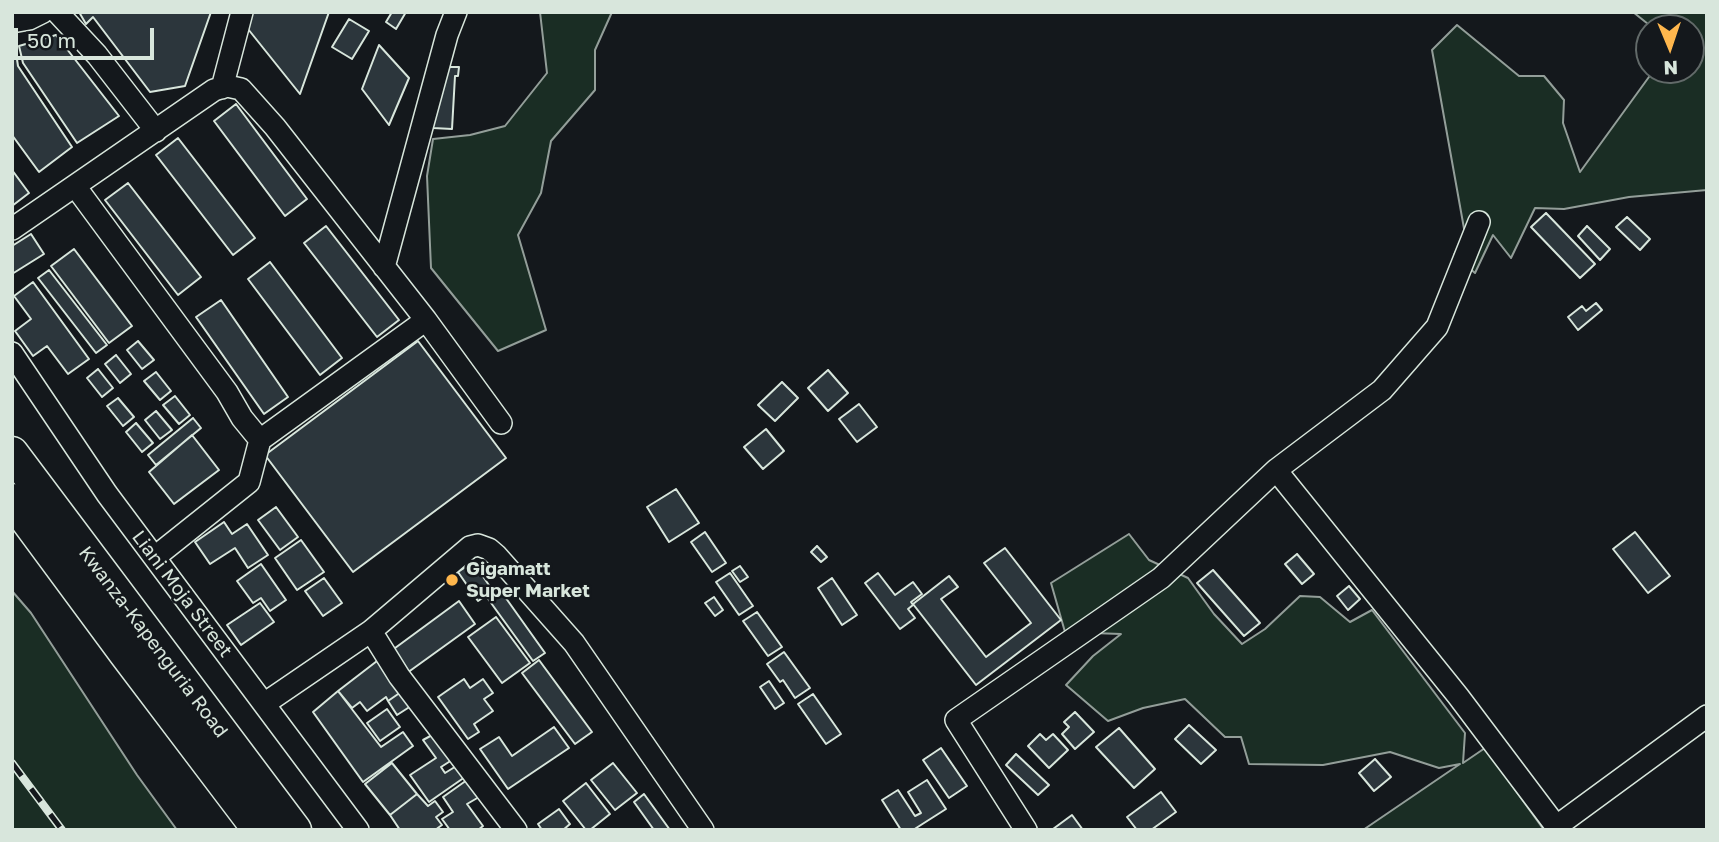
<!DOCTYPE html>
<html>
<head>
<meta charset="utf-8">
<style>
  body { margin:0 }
  #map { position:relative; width:1719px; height:842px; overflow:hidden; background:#14181c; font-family:"Golos Text",sans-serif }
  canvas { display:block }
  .frame { position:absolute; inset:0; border:14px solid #d8e6dc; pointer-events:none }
  .north { position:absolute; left:1635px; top:14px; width:70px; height:70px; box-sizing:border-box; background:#14181c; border:2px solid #626a69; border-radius:50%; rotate:178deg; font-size:19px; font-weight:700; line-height:28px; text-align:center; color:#d8e6dc }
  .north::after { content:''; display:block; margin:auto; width:24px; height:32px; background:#ffb74d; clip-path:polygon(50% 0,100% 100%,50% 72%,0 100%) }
  .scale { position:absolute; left:14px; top:28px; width:140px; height:32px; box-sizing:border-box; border:4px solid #d8e6dc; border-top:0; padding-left:9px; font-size:21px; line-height:24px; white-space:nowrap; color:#d8e6dc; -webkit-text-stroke:5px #14181c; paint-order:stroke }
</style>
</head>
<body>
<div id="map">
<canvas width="1719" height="842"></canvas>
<div class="frame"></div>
<div class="north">N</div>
<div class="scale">50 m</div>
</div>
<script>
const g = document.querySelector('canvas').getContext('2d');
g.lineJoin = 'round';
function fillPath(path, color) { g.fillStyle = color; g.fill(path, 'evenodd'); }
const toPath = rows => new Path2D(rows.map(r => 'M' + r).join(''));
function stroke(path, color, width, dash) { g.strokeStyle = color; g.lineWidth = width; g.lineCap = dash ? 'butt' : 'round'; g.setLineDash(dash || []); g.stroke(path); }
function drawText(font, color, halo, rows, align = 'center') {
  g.font = font + ' "Golos Text",sans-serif'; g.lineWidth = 5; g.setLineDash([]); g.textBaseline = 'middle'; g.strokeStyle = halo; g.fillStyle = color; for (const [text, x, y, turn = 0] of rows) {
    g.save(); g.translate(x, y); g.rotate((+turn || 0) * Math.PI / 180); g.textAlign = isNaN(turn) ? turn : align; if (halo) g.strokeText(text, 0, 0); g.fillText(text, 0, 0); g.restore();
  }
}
const green = toPath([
  [540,12,612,12,595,50,595,90,551,141,541,193,518,235,546,330,498,351,431,268,427,176,433,139,470,135,505,126,547,73,540,12],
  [1633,12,1707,12,1707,190,1629,197,1564,209,1535,208,1511,258,1493,235,1475,273,1454,255,1465,234,1432,50,1457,25,1519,76,1544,76,1564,100,1563,123,1580,172,1654,70,1691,70,1691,28,1653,28,1633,12],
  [1129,534,1149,560,1188,578,1214,614,1242,644,1265,629,1300,596,1320,597,1350,622,1372,610,1465,733,1463,763,1485,748,1544,830,1363,830,1460,764,1439,768,1390,752,1323,765,1249,764,1241,737,1225,737,1185,699,1143,708,1108,721,1066,685,1093,656,1121,634,1065,632,1051,583,1129,534],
  [12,591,31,613,137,775,177,830,12,830,12,591]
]);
fillPath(green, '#1a2d24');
stroke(green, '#939e99', 2);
const building = toPath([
  [79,12,211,12,185,86,150,92,93,17,86,24,79,12],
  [250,12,329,12,300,94,244,24,250,12],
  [392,12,406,12,396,29,386,22,392,12],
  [349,19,369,31,352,59,332,47,349,19],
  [56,35,119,116,77,143,23,63,19,46,56,35],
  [379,45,409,78,389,125,362,89,379,45],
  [15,46,18,66,72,147,39,172,12,135,12,47,15,46],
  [442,67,459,67,458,76,455,76,452,129,433,128,434,83,442,67],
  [236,104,307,199,285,216,214,121,236,104],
  [178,138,255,238,233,255,156,155,178,138],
  [12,170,29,193,12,206,12,170],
  [128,183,201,277,178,295,105,200,128,183],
  [1546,213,1595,264,1580,278,1531,227,1546,213],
  [1627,217,1650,239,1640,250,1616,227,1627,217],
  [326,226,399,320,377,337,304,243,326,226],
  [1587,226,1610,249,1600,260,1578,236,1587,226],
  [31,234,44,254,12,274,12,246,31,234],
  [74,249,132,326,109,343,51,266,74,249],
  [270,262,342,358,320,375,248,279,270,262],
  [49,270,107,345,96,353,38,278,49,270],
  [33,282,89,359,68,374,47,346,33,356,15,331,31,319,14,296,33,282],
  [221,300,288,397,264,414,196,317,221,300],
  [1596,303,1602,310,1578,330,1568,317,1582,306,1586,311,1596,303],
  [138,341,154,360,142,369,127,350,138,341],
  [418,341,506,458,353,572,265,455,418,341],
  [116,355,131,374,120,383,105,364,116,355],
  [98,369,113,388,102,397,87,378,98,369],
  [828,370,848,393,828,411,808,388,828,370],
  [156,372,171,391,160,400,144,381,156,372],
  [782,382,798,398,775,421,758,405,782,382],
  [175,396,190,415,179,424,163,405,175,396],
  [118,398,134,417,123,426,107,406,118,398],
  [859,404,877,427,857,442,839,419,859,404],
  [156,411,172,430,160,439,145,420,156,411],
  [193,418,201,428,156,465,148,455,193,418],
  [136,423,153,443,142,452,126,432,136,423],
  [766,429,784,451,763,469,744,447,766,429],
  [192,435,219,470,174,504,149,472,192,435],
  [676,489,699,523,669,542,647,507,676,489],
  [276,507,298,537,280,550,258,520,276,507],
  [224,522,232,534,247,524,268,555,248,568,235,548,210,564,195,542,224,522],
  [705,532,726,563,712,572,691,542,705,532],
  [1635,532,1670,576,1648,593,1613,549,1635,532],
  [301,540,324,572,297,590,275,558,301,540],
  [817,546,827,557,821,562,811,552,817,546],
  [1005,548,1061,620,976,685,913,604,949,576,958,587,941,599,986,657,1031,623,984,563,1005,548],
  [1297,554,1314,574,1302,584,1285,564,1297,554],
  [473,562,493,591,478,601,458,572,473,562],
  [261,564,286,600,270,611,261,598,253,603,237,581,261,564],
  [740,566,748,577,740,582,732,571,740,566],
  [1213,570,1260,623,1244,636,1197,583,1213,570],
  [730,573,753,606,739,615,716,582,730,573],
  [878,573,895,595,913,582,922,594,911,602,913,605,908,609,915,618,900,629,865,583,878,573],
  [324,578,342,603,323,616,305,591,324,578],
  [832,578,857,615,842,625,818,588,832,578],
  [1349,586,1360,599,1348,610,1337,596,1349,586],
  [498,587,545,653,533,661,486,596,498,587],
  [714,597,723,610,715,616,705,603,714,597],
  [459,601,475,624,407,673,391,651,459,601],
  [260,603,274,622,241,645,227,625,260,603],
  [757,612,782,647,768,656,743,621,757,612],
  [496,617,530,663,502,683,468,637,496,617],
  [784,652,810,688,795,698,783,680,780,682,767,664,784,652],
  [539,660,592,732,575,744,522,673,539,660],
  [377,661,401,692,388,701,386,697,367,711,360,702,352,708,338,691,377,661],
  [464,679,470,688,483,679,493,693,484,699,493,711,474,724,479,732,468,739,438,697,464,679],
  [769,681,784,703,775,709,760,687,769,681],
  [338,691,381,747,403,732,413,746,363,782,313,712,338,691],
  [401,692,411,706,397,715,388,701,401,692],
  [813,694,841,734,826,744,798,704,813,694],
  [387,709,400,727,380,741,367,723,387,709],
  [1075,712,1094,732,1075,749,1062,734,1069,727,1064,722,1075,712],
  [1189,725,1216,750,1201,764,1175,739,1189,725],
  [554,727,569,748,508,789,480,749,499,737,512,756,554,727],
  [1119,728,1155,769,1134,788,1096,747,1119,728],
  [434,734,452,760,441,767,445,773,458,765,465,777,429,802,410,775,436,758,423,740,434,734],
  [1040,734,1046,740,1053,734,1068,750,1049,768,1028,746,1040,734],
  [941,748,967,786,949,798,923,760,941,748],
  [1016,754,1049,785,1038,795,1006,765,1016,754],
  [1375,759,1391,777,1374,791,1359,773,1375,759],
  [392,763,417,794,390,815,365,784,392,763],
  [613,763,637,793,615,810,591,780,613,763],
  [467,780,479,797,467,804,483,826,478,830,450,830,442,819,453,812,443,797,467,780],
  [927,780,946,809,913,830,901,830,882,800,898,790,915,816,921,813,908,792,927,780],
  [586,783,610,814,590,830,586,830,563,801,586,783],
  [1161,792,1176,812,1151,830,1137,830,1127,817,1161,792],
  [417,794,428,806,435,801,443,812,436,817,442,825,435,830,400,830,390,815,417,794],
  [644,794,670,830,654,830,634,802,644,794],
  [559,809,570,824,563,830,542,830,538,824,559,809],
  [1072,815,1083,830,1054,830,1053,829,1072,815]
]);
fillPath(building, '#2c363c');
stroke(building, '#d8e6dc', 2);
const minor = toPath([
  [57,12,97,55,156,131],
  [12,22,29,19,43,12],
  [222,88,242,12],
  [75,186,227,392,242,418,260,440,426,320],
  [12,229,214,90,227,86,241,89,275,127,426,320,501,423],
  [384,267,447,35,456,12],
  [12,353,107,494,358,830],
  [1276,470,1382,390,1437,327,1479,222],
  [155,557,249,482,260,440],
  [371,631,399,676,516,830],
  [264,704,371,631,470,547,478,545,489,549,496,555,574,643,703,830],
  [1557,826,1707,716],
  [1026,830,956,720,1161,578,1276,470,1458,696,1559,830]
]);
const highway = toPath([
  [12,453,295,830],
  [12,500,125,653,259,830]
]);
stroke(minor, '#d8e6dc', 24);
stroke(highway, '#d8e6dc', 35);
stroke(minor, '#14181c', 21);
stroke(highway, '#14181c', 32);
const rail = toPath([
  [12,763,62,830]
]);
stroke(rail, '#d8e6dc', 8);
stroke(rail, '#14181c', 5, [16]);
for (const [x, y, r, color] of [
  [452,580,7,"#ffb74d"]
]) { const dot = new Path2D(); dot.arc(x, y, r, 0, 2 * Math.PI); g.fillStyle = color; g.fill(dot); stroke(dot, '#14181c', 2.5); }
drawText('bold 19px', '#d8e6dc', '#14181c', [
  ["Gigamatt",466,569],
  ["Super Market",466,591]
], 'left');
drawText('19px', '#d8e6dc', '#14181c', [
  ["Liani Moja Street",182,594,53],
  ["Kwanza-Kapenguria Road",153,642,53]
]);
</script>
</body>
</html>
